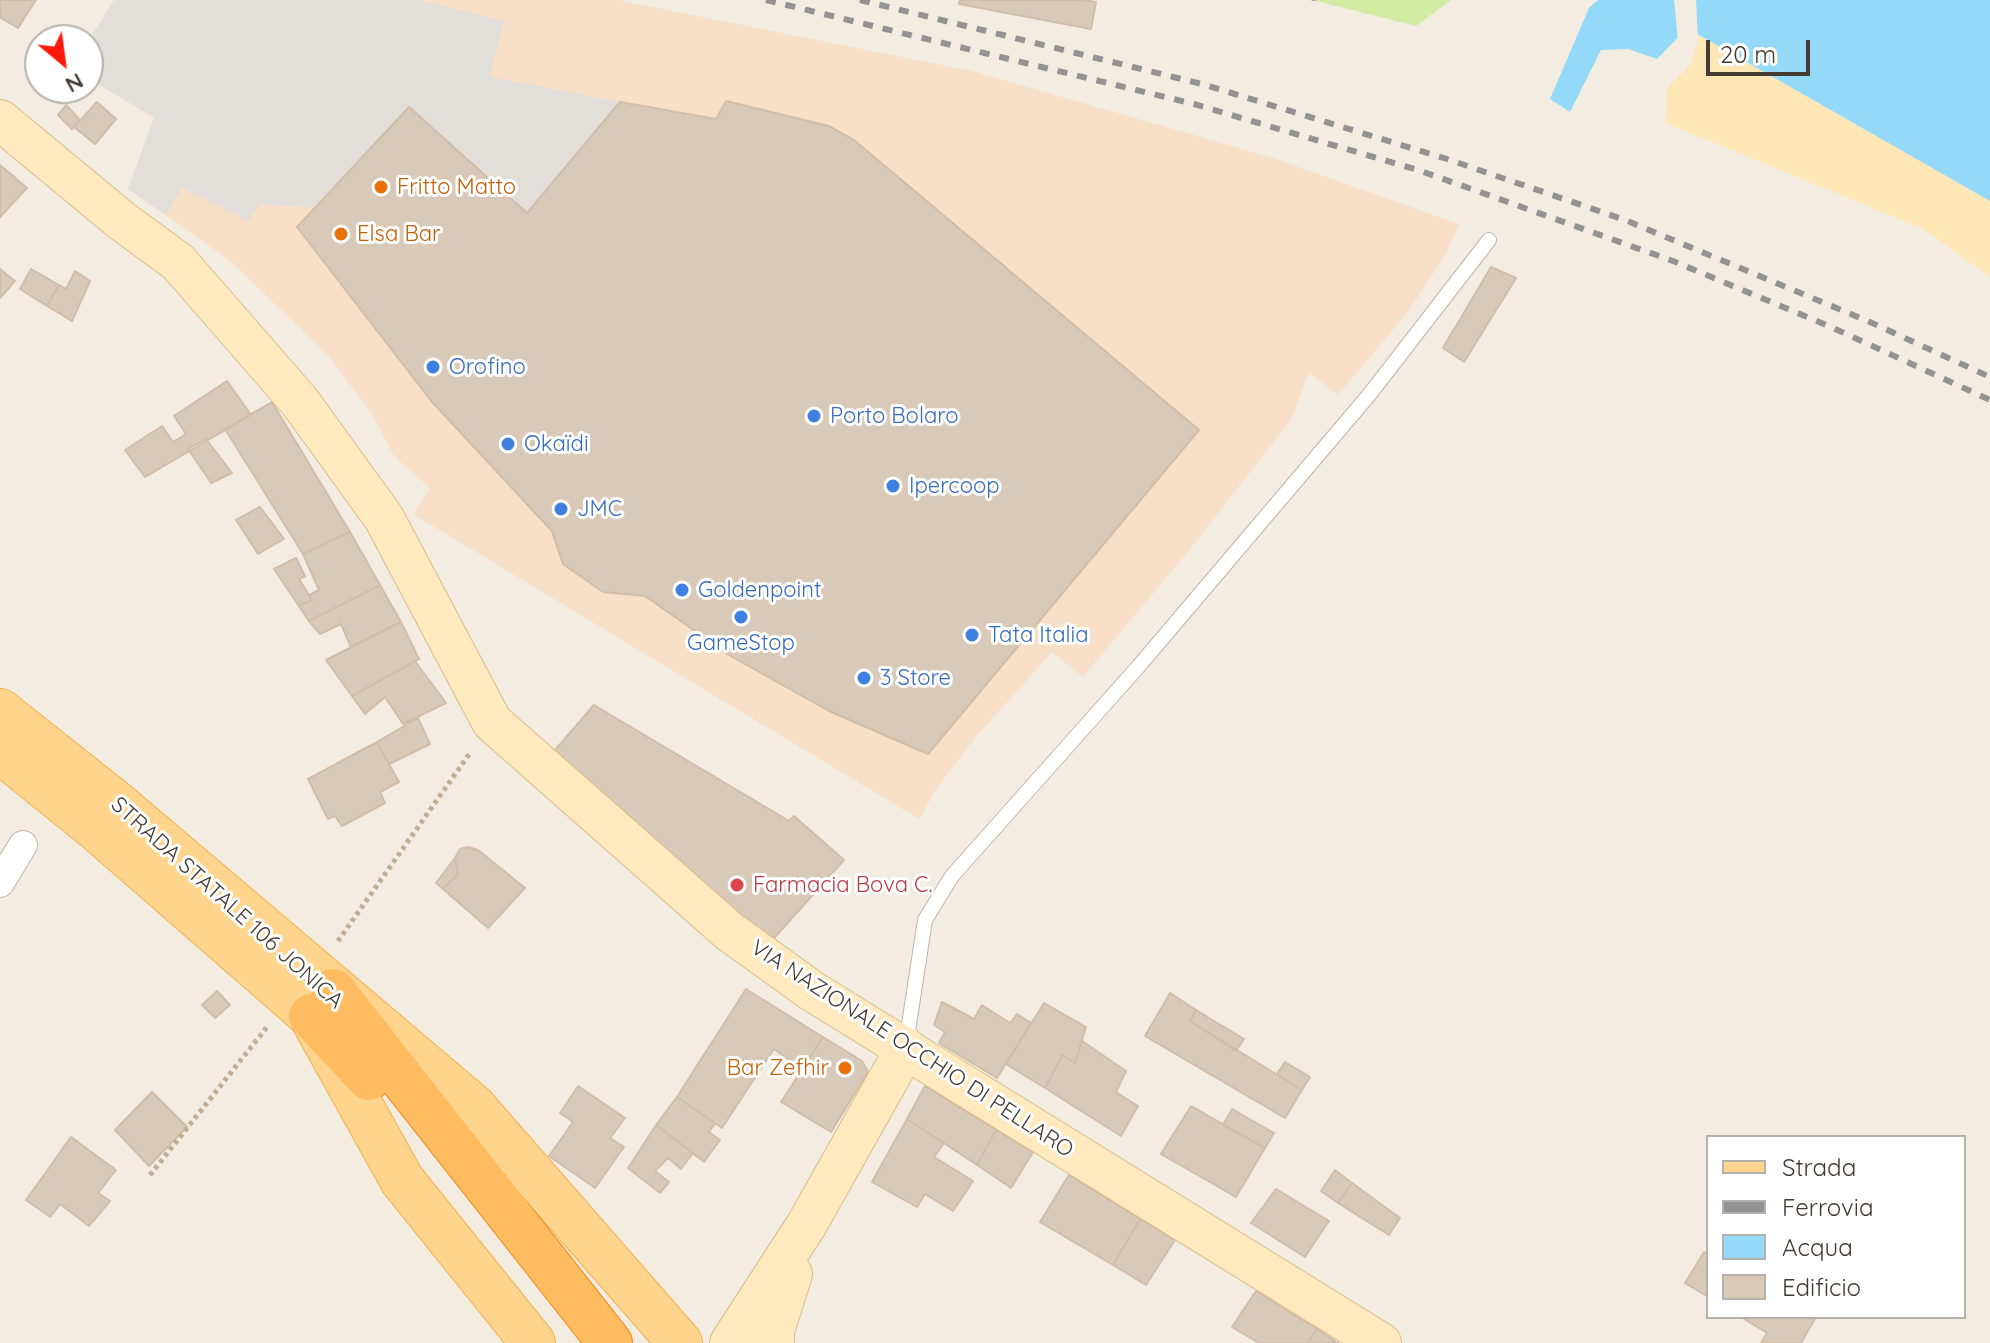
<!DOCTYPE html>
<html>
<head>
<meta charset="utf-8">
<style>
  body { margin:0 }
  #map { position:relative; width:1990px; height:1343px; overflow:hidden; background:#f3ece1; font-family:Quicksand,sans-serif }
  canvas { display:block }
  .legend { position:absolute; left:1706px; top:1135px; width:260px; height:184px; box-sizing:border-box; background:#fff; border:2px solid #b4b1ad; margin:0; padding:10px 14px; list-style:none; font-size:24px; color:#443b31 }
  .legend li { display:flex; align-items:center; gap:16px; height:40px }
  .legend b { width:40px; border:2px solid #b4b1ad }
  .north { position:absolute; left:24px; top:24px; width:80px; height:80px; box-sizing:border-box; background:#fff; border:2px solid #b4b1ad; border-radius:50%; rotate:151deg; font-size:22px; font-weight:700; line-height:32px; text-align:center; color:#443b31 }
  .north::after { content:''; display:block; margin:auto; width:28px; height:36px; background:#ff190b; clip-path:polygon(50% 0,100% 100%,50% 72%,0 100%) }
  .scale { position:absolute; left:1706px; top:40px; width:104px; height:36px; box-sizing:border-box; border:4px solid #443b31; border-top:0; padding-left:10px; font-size:24px; line-height:28px; white-space:nowrap; color:#443b31; -webkit-text-stroke:6px #fff; paint-order:stroke }
</style>
</head>
<body>
<div id="map">
<canvas width="1990" height="1343"></canvas>
<ul class="legend">
<li><b style="height:10px;background:#ffd48d"></b>Strada</li>
<li><b style="height:10px;background:#939393"></b>Ferrovia</li>
<li><b style="height:22px;background:#95d9f8"></b>Acqua</li>
<li><b style="height:22px;background:#d8c9b8"></b>Edificio</li>
</ul>
<div class="north">N</div>
<div class="scale">20 m</div>
</div>
<script>
const g = document.querySelector('canvas').getContext('2d');
g.lineJoin = 'round';
function fillPath(path, color) { g.fillStyle = color; g.fill(path, 'evenodd'); }
const toPath = rows => new Path2D(rows.map(r => 'M' + r).join(''));
function stroke(path, color, width, dash) { g.strokeStyle = color; g.lineWidth = width; g.lineCap = dash ? 'butt' : 'round'; g.setLineDash(dash || []); g.stroke(path); }
function drawText(font, color, halo, rows, align = 'center') {
  g.font = font + ' Quicksand,sans-serif'; g.lineWidth = 6; g.setLineDash([]); g.textBaseline = 'middle'; g.strokeStyle = halo; g.fillStyle = color; for (const [text, x, y, turn = 0] of rows) {
    g.save(); g.translate(x, y); g.rotate((+turn || 0) * Math.PI / 180); g.textAlign = isNaN(turn) ? turn : align; if (halo) g.strokeText(text, 0, 0); g.fillText(text, 0, 0); g.restore();
  }
}
fillPath(toPath([
  [114,0,618,0,972,71,1270,157,1459,224,1447,252,1408,312,1338,395,1309,373,1291,420,1187,553,1083,677,1052,652,974,739,937,788,919,819,413,514,430,488,394,456,373,416,329,356,229,260,128,189,154,118,88,78,88,42]
]), '#f8dfc8');
fillPath(toPath([
  [1312,0,1451,0,1416,26]
]), '#d3eca4');
fillPath(toPath([
  [1699,35,1990,201,1990,277,1923,229,1666,123,1667,88,1691,64]
]), '#fde7b6');
fillPath(toPath([
  [114,0,419,0,504,21,490,77,620,102,527,213,409,107,312,208,260,204,248,221,182,188,166,215,128,189,154,117,88,78,88,42]
]), '#e2deda');
fillPath(toPath([
  [1598,0,1990,0,1990,201,1687,28,1657,59,1628,49,1601,50,1570,112,1550,99,1589,8]
]), '#95d9f8');
fillPath(toPath([
  [1674,0,1696,0,1698,38,1687,32,1678,41]
]), '#f3ece1');
const building = toPath([
  [0,0,36,0,18,28,0,17,0,0],
  [960,0,1084,0,1096,2,1091,29,959,4,960,0],
  [726,101,829,126,854,140,1199,430,928,754,829,711,729,655,645,596,603,592,563,564,552,531,432,402,297,227,409,107,527,213,620,102,716,119,726,101],
  [97,102,116,119,95,144,74,127,97,102],
  [66,105,80,120,72,129,58,115,66,105],
  [0,165,27,188,0,217,0,165],
  [1491,267,1516,278,1464,362,1443,348,1491,267],
  [0,269,15,281,0,298,0,269],
  [31,269,59,285,47,306,20,289,31,269],
  [75,271,90,281,72,321,47,306,59,285,66,289,75,271],
  [227,381,251,415,145,477,125,450,162,426,173,442,186,434,174,416,227,381],
  [272,402,350,532,303,554,225,429,272,402],
  [206,439,232,473,211,483,188,449,206,439],
  [260,507,284,539,258,554,236,520,260,507],
  [350,532,380,585,309,621,299,606,312,600,309,595,319,590,303,554,350,532],
  [296,558,305,576,299,579,312,600,299,606,274,569,296,558],
  [380,585,401,622,351,647,341,624,320,634,309,621,380,585],
  [401,622,419,659,352,696,326,660,401,622],
  [415,661,446,703,403,724,385,697,365,714,352,696,415,661],
  [594,705,789,821,794,816,844,860,767,946,549,757,594,705],
  [418,718,430,744,389,764,377,742,418,718],
  [377,742,399,782,380,792,385,803,342,826,335,816,328,819,308,779,377,742],
  [468,847,478,850,525,888,488,928,443,889,458,874,455,858,460,849,468,847],
  [455,858,458,874,443,889,436,883,455,858],
  [746,989,823,1037,802,1069,774,1049,722,1128,677,1097,746,989],
  [217,991,230,1005,215,1018,202,1005,217,991],
  [1170,993,1196,1010,1190,1021,1302,1090,1285,1118,1145,1036,1170,993],
  [942,1002,974,1019,982,1005,1010,1023,1017,1014,1031,1023,997,1078,939,1043,945,1032,934,1025,942,1002],
  [1044,1003,1086,1027,1075,1063,1062,1055,1045,1088,1006,1064,1044,1003],
  [1196,1010,1244,1039,1236,1051,1190,1021,1196,1010],
  [823,1037,862,1061,868,1072,831,1132,781,1102,823,1037],
  [1082,1041,1126,1071,1116,1092,1138,1106,1121,1136,1045,1088,1062,1055,1075,1063,1082,1041],
  [1285,1062,1310,1077,1302,1090,1277,1074,1285,1062],
  [578,1086,625,1118,610,1138,624,1147,595,1188,549,1156,573,1122,560,1113,578,1086],
  [925,1086,996,1130,977,1165,907,1119,925,1086],
  [152,1092,187,1127,149,1166,115,1130,152,1092],
  [677,1097,715,1123,709,1132,720,1140,704,1162,656,1125,677,1097],
  [1191,1106,1265,1148,1236,1197,1161,1154,1191,1106],
  [1232,1109,1274,1133,1265,1148,1223,1125,1232,1109],
  [907,1119,944,1143,934,1157,973,1181,953,1211,925,1194,917,1207,872,1182,907,1119],
  [656,1125,693,1153,681,1169,668,1158,655,1171,669,1182,660,1193,628,1168,656,1125],
  [996,1130,1033,1152,1011,1188,977,1165,996,1130],
  [71,1137,116,1170,98,1193,110,1201,89,1226,60,1204,50,1217,26,1200,71,1137],
  [1335,1170,1352,1183,1338,1203,1321,1191,1335,1170],
  [1069,1175,1140,1219,1113,1265,1040,1222,1069,1175],
  [1352,1183,1400,1218,1389,1235,1338,1203,1352,1183],
  [1276,1189,1329,1221,1305,1257,1251,1223,1276,1189],
  [1140,1219,1175,1240,1146,1285,1113,1265,1140,1219],
  [1704,1252,1708,1254,1708,1297,1685,1283,1704,1252],
  [1256,1291,1317,1329,1308,1343,1259,1343,1232,1327,1256,1291],
  [1741,1317,1812,1317,1815,1319,1801,1343,1761,1343,1767,1333,1741,1317],
  [1317,1329,1338,1343,1308,1343,1317,1329]
]);
fillPath(building, '#d8c9b8');
stroke(building, '#d1bda8', 2);
const lane = toPath([
  [906,1044,925,920,952,876,1138,667,1369,395,1489,240]
]);
const street = toPath([
  [0,883,23,845]
]);
const secondary = toPath([
  [0,120,122,221,178,262,300,402,384,518,492,722,730,932,812,991,1381,1343],
  [730,1343,807,1224,906,1048],
  [774,1343,774,1331,792,1274]
]);
const primary = toPath([
  [0,711,116,803,473,1106,680,1343],
  [0,751,93,826,311,1016,402,1180,533,1343]
]);
const highway = toPath([
  [333,991,610,1343],
  [311,1016,369,1078]
]);
stroke(lane, '#c1b5a6', 16);
stroke(street, '#c1b5a6', 30);
stroke(secondary, '#d8bd8b', 42);
stroke(primary, '#f0b151', 46);
stroke(highway, '#ee8e20', 46);
stroke(toPath([
  [1314,0,1314,1],
  [338,941,470,753],
  [150,1175,267,1027]
]), '#c2ad92', 5, [4, 4]);
stroke(lane, '#fff', 14);
stroke(street, '#fff', 28);
stroke(secondary, '#ffe9be', 40);
stroke(primary, '#ffd48d', 44);
stroke(highway, '#ffbb5f', 44);
stroke(toPath([
  [766,0,1194,104,1421,171,1673,261,1831,327,1990,400],
  [860,0,1202,84,1447,159,1625,220,1870,322,1990,377]
]), '#939393', 6, [10, 10]);
for (const [x, y, r, color] of [
  [381,187,8,"#e8710a"],
  [341,234,8,"#e8710a"],
  [433,367,8,"#3f7fe0"],
  [814,416,8,"#3f7fe0"],
  [508,444,8,"#3f7fe0"],
  [893,486,8,"#3f7fe0"],
  [561,509,8,"#3f7fe0"],
  [682,590,8,"#3f7fe0"],
  [741,617,8,"#3f7fe0"],
  [972,635,8,"#3f7fe0"],
  [864,678,8,"#3f7fe0"],
  [737,885,8,"#e0444e"],
  [845,1068,8,"#e8710a"]
]) { const dot = new Path2D(); dot.arc(x, y, r, 0, 2 * Math.PI); g.fillStyle = color; g.fill(dot); stroke(dot, '#fff', 3); }
drawText('22px', '#c56008', '#fff', [
  ["Fritto Matto",397,187],
  ["Elsa Bar",357,234],
  ["Bar Zefhir",829,1068,"right"]
], 'left');
drawText('22px', '#366cbe', '#fff', [
  ["Orofino",449,367],
  ["Porto Bolaro",830,416],
  ["Okaïdi",524,444],
  ["Ipercoop",909,486],
  ["JMC",577,509],
  ["Goldenpoint",698,590],
  ["Tata Italia",988,635],
  ["GameStop",741,643,"center"],
  ["3 Store",880,678]
], 'left');
drawText('22px', '#be3a42', '#fff', [
  ["Farmacia Bova C.",753,885]
], 'left');
drawText('22px', '#443b31', '#fff', [
  ["STRADA STATALE 106 JONICA",227,903,42],
  ["VIA NAZIONALE OCCHIO DI PELLARO",912,1049,33]
]);
</script>
</body>
</html>
